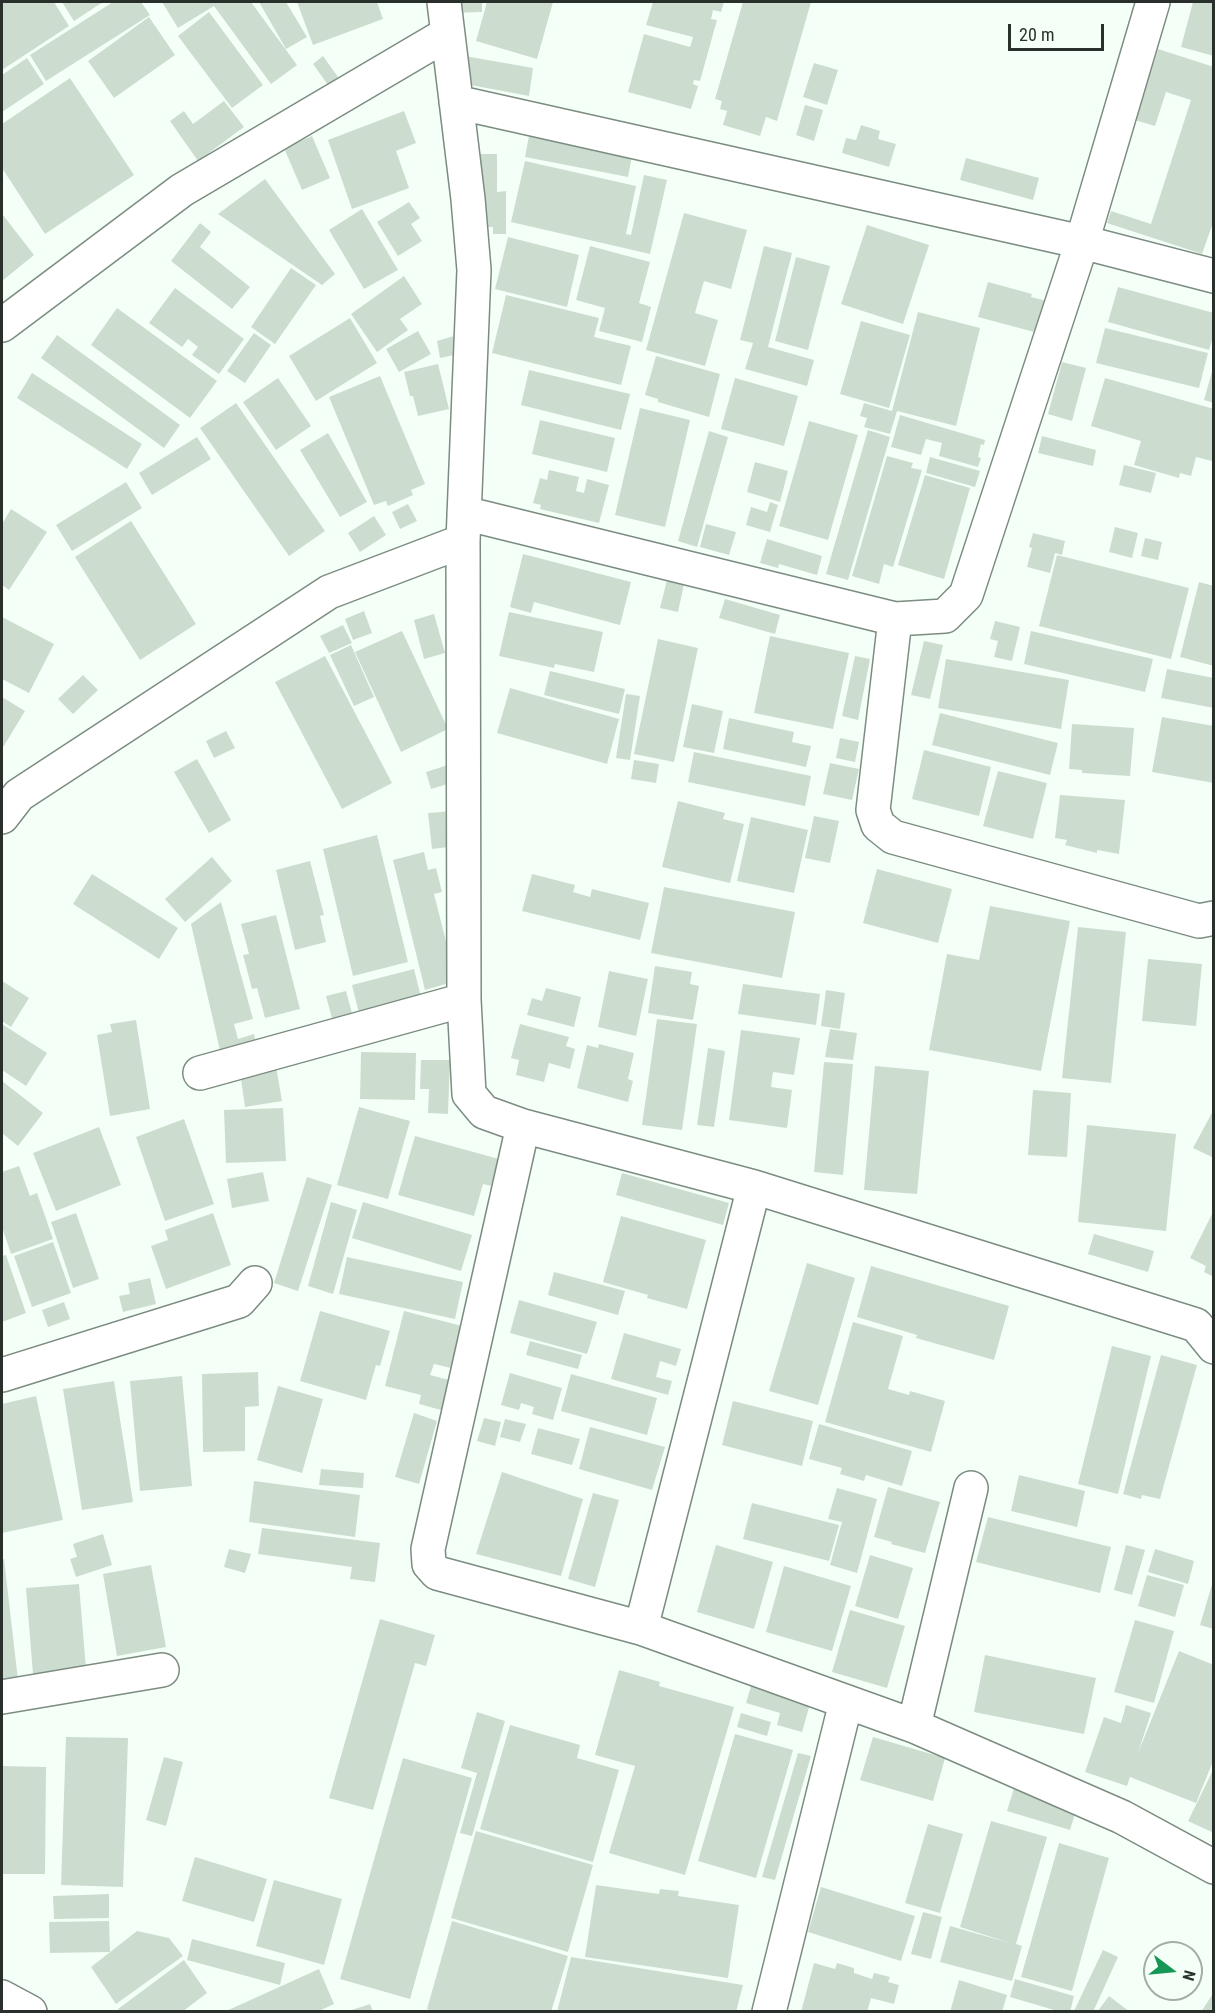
<!DOCTYPE html>
<html>
<head>
<meta charset="utf-8">
<style>
  body { margin:0 }
  #map { position:relative; width:1215px; height:2013px; overflow:hidden; background:#f4fff7; font-family:"Roboto Condensed",sans-serif }
  canvas { display:block }
  .frame { position:absolute; inset:0; border:3px solid #29302b; pointer-events:none }
  .north { position:absolute; left:1143px; top:1941px; width:60px; height:60px; box-sizing:border-box; background:#f4fff7; border:2px solid #a3aca5; border-radius:50%; rotate:106deg; font-size:16px; font-weight:700; line-height:24px; text-align:center; color:#29302b }
  .north::after { content:''; display:block; margin:auto; width:21px; height:27px; background:#169755; clip-path:polygon(50% 0,100% 100%,50% 72%,0 100%) }
  .scale { position:absolute; left:1008px; top:24px; width:96px; height:27px; box-sizing:border-box; border:3px solid #29302b; border-top:0; padding-left:8px; font-size:18px; line-height:21px; white-space:nowrap; color:#29302b; -webkit-text-stroke:4px #f4fff7; paint-order:stroke }
</style>
</head>
<body>
<div id="map">
<canvas width="1215" height="2013"></canvas>
<div class="frame"></div>
<div class="north">N</div>
<div class="scale">20 m</div>
</div>
<script>
const g = document.querySelector('canvas').getContext('2d');
g.lineJoin = 'round';
function fillPath(path, color) { g.fillStyle = color; g.fill(path, 'evenodd'); }
const toPath = rows => new Path2D(rows.map(r => 'M' + r).join(''));
function stroke(path, color, width, dash) { g.strokeStyle = color; g.lineWidth = width; g.lineCap = dash ? 'butt' : 'round'; g.setLineDash(dash || []); g.stroke(path); }
fillPath(toPath([
  [2,2,54,2,69,26,2,70],
  [62,2,103,2,74,21],
  [113,2,141,2,150,15,46,81,30,55],
  [162,2,251,2,297,65,271,84,214,6,178,28],
  [259,2,286,2,307,37,286,49],
  [297,2,377,2,383,19,313,45],
  [453,2,482,2,482,12,453,13],
  [487,2,553,2,537,59,476,41],
  [653,2,724,2,721,12,713,10,711,19,717,20,700,81,694,80,693,84,698,86,691,109,628,92,644,34,690,47,693,37,646,25],
  [743,2,811,2,777,121,766,117,760,136,723,125,727,111,720,109,722,101,715,99],
  [1193,2,1214,2,1214,56,1181,47],
  [209,12,263,85,232,108,178,36],
  [149,17,175,55,114,98,88,61],
  [1158,49,1214,67,1214,220,1202,254,1107,223,1111,211,1151,224,1191,100,1166,92,1155,126,1135,120],
  [323,56,338,77,328,85,313,64],
  [465,56,533,68,529,96,460,83],
  [27,58,44,84,2,112,2,75],
  [814,63,838,70,827,105,803,97],
  [70,78,134,175,45,234,2,168,2,124],
  [224,101,244,127,198,161,170,121,184,111,193,124],
  [805,105,823,110,814,141,796,135],
  [404,111,416,143,396,151,409,188,352,209,328,140],
  [861,125,880,131,878,139,896,144,889,167,842,153,846,138,856,140],
  [312,136,330,178,302,190,284,148],
  [529,136,632,156,628,177,525,157],
  [476,154,497,154,497,192,506,191,506,234,493,234,493,227,477,227],
  [966,158,1039,178,1033,200,960,180],
  [525,161,636,186,626,234,631,235,644,175,667,180,650,254,511,222],
  [265,179,335,274,322,285,218,214],
  [409,202,420,218,411,224,422,241,398,256,377,222],
  [362,209,398,270,364,289,329,230],
  [684,213,747,230,731,289,704,281,695,313,718,320,705,366,646,350],
  [3,215,34,255,2,281,2,216],
  [200,223,211,232,200,247,250,287,232,309,171,261],
  [867,225,929,245,903,324,841,304],
  [508,237,579,255,567,307,495,289],
  [590,246,650,262,639,303,651,307,642,342,599,331,605,308,576,300],
  [764,246,792,253,768,347,814,360,807,386,745,369,753,343,740,340],
  [796,257,830,266,808,350,775,341],
  [291,268,316,285,275,344,251,327],
  [404,276,422,304,400,319,408,330,377,352,351,314],
  [988,282,1032,294,1031,297,1047,301,1038,333,978,317],
  [1118,287,1214,313,1214,334,1209,350,1108,322],
  [175,288,244,339,219,374,192,355,198,347,188,339,182,347,149,323],
  [506,295,599,318,594,337,631,346,621,385,492,353],
  [117,308,217,381,190,418,91,345],
  [918,312,980,328,956,426,897,411,890,434,864,427,867,418,860,416,864,403,892,411],
  [350,318,377,363,316,401,289,356],
  [861,321,910,335,889,408,840,394],
  [1105,328,1208,353,1199,388,1096,363],
  [418,331,431,354,399,372,386,349],
  [254,333,271,345,245,383,227,371],
  [57,335,180,425,164,448,41,358],
  [454,336,459,354,440,358,437,341],
  [656,356,720,374,709,417,658,402,658,399,645,395],
  [1062,362,1086,368,1072,421,1048,414],
  [438,364,449,409,418,416,413,396,410,396,404,372],
  [1213,368,1214,368,1214,403,1204,400],
  [529,370,630,394,621,430,521,405],
  [32,373,142,444,127,469,17,398],
  [380,376,425,484,411,490,413,495,388,506,386,501,374,505,329,397],
  [278,378,311,426,276,450,243,402],
  [735,378,798,396,784,446,721,429],
  [1105,378,1214,409,1214,455,1212,461,1196,457,1191,476,1180,473,1179,478,1134,465,1141,441,1091,426],
  [236,403,325,531,289,556,200,428],
  [640,408,690,420,665,527,615,515],
  [900,415,985,440,984,445,981,444,978,457,981,458,978,467,939,456,942,443,926,439,921,455,891,447],
  [540,420,615,438,607,472,532,454],
  [809,421,858,435,828,540,779,526],
  [868,430,890,437,848,580,826,574],
  [709,431,728,437,697,547,678,541],
  [328,433,367,502,340,517,300,450],
  [1042,436,1096,450,1093,466,1038,453],
  [197,437,211,459,152,495,139,473],
  [887,456,913,463,911,468,922,470,893,567,884,564,879,584,852,576],
  [930,457,980,471,975,487,926,473],
  [755,462,788,471,780,502,747,492],
  [1124,465,1156,473,1151,493,1119,485],
  [549,470,579,477,576,491,584,493,587,479,609,485,599,523,540,509,541,505,533,503,540,478,547,480],
  [925,475,970,488,944,579,898,565],
  [126,482,142,508,72,551,56,525],
  [770,502,778,505,770,532,746,525,751,507,767,512],
  [408,504,417,521,400,529,392,512],
  [11,509,47,532,9,590,2,585,2,524],
  [374,516,386,535,360,552,348,533],
  [131,521,196,624,140,660,75,557],
  [706,524,736,532,729,555,700,547],
  [1115,527,1138,533,1132,558,1109,552],
  [1033,533,1065,541,1062,555,1055,553,1050,573,1027,567,1032,548,1029,547],
  [1145,538,1162,542,1158,560,1141,556],
  [767,539,822,556,817,575,779,564,778,568,760,563],
  [523,554,631,582,620,625,534,602,531,613,510,607],
  [1057,555,1189,588,1171,659,1039,626],
  [667,580,684,584,678,612,660,608],
  [1199,582,1214,586,1214,630,1212,638,1214,638,1214,666,1180,657],
  [725,599,780,615,775,634,719,618],
  [364,611,372,633,353,640,345,619],
  [509,612,603,632,594,672,555,664,554,668,499,656],
  [434,614,445,653,424,659,414,620],
  [2,617,54,644,29,693,2,679],
  [995,621,1020,627,1012,661,994,657,998,641,990,639],
  [343,625,352,643,329,653,320,636],
  [402,631,448,729,401,752,355,652],
  [1031,631,1153,659,1145,692,1024,664],
  [770,636,849,653,833,729,754,713],
  [658,639,698,648,674,762,634,754],
  [924,641,943,645,930,699,911,695],
  [351,645,374,697,354,706,330,655],
  [325,656,392,783,342,809,275,682],
  [855,656,870,659,858,720,842,716],
  [946,659,1069,680,1061,729,938,708],
  [1167,669,1214,678,1214,708,1161,698],
  [550,671,625,689,619,714,544,695],
  [83,675,98,690,73,714,58,699],
  [510,688,619,719,607,764,497,733],
  [626,694,640,696,630,760,616,758],
  [2,697,25,711,2,749],
  [692,704,723,711,714,753,683,747],
  [940,713,1058,743,1050,775,932,745],
  [1162,717,1214,726,1214,783,1152,772],
  [729,718,794,732,792,742,811,746,806,767,723,749],
  [1072,724,1134,728,1130,776,1082,773,1082,770,1069,769],
  [226,731,235,748,214,758,206,741],
  [840,738,859,742,855,762,836,758],
  [924,750,991,767,979,816,912,799],
  [694,752,811,776,805,806,688,782],
  [197,759,231,820,209,833,174,772],
  [634,760,659,764,656,783,631,779],
  [830,763,859,769,852,800,823,794],
  [451,764,457,781,431,789,426,772],
  [998,771,1047,783,1033,839,983,826],
  [1060,795,1125,800,1119,854,1097,850,1097,853,1065,845,1067,840,1055,838],
  [678,801,725,813,723,819,744,824,730,883,662,867],
  [453,811,457,846,432,849,428,813],
  [814,816,839,821,830,863,805,858],
  [751,817,808,830,794,893,737,881],
  [377,835,408,962,353,976,323,849],
  [424,852,428,870,436,868,442,892,434,894,456,981,425,990,393,860],
  [212,857,232,881,185,922,165,899],
  [310,861,324,915,320,916,326,942,295,950,276,870],
  [877,869,952,889,938,943,863,923],
  [92,874,178,928,159,959,73,904],
  [532,874,575,885,573,892,590,897,592,889,649,903,640,940,522,911],
  [664,887,795,912,782,978,651,953],
  [221,902,253,1019,234,1024,238,1039,254,1034,257,1048,222,1059,191,924],
  [990,906,1070,921,1041,1071,929,1050,947,954,979,960],
  [276,915,300,1009,265,1018,257,988,252,989,243,955,249,954,241,924],
  [1078,927,1126,932,1111,1083,1062,1078],
  [1148,959,1202,964,1196,1026,1142,1021],
  [655,966,692,972,690,984,699,986,693,1020,648,1013],
  [414,969,421,997,359,1013,352,985],
  [609,971,648,979,636,1036,598,1027],
  [2,981,29,998,11,1027,2,1021],
  [743,984,820,994,816,1025,738,1014],
  [546,988,581,997,574,1027,527,1015,532,998,542,1001],
  [826,990,845,993,840,1029,821,1026],
  [346,991,353,1017,333,1022,326,996],
  [657,1019,697,1024,682,1130,642,1125],
  [136,1020,150,1109,110,1116,97,1035,112,1032,110,1024],
  [2,1024,47,1053,26,1086,2,1070],
  [520,1024,569,1037,566,1046,575,1049,570,1069,549,1063,544,1082,516,1075,519,1060,511,1058],
  [830,1029,857,1033,853,1060,825,1057],
  [741,1030,800,1038,794,1075,773,1072,771,1087,792,1090,787,1128,729,1120],
  [599,1044,634,1053,628,1079,633,1081,628,1102,577,1088,587,1045,598,1048],
  [708,1048,725,1051,714,1127,697,1125],
  [361,1052,416,1053,415,1100,360,1099],
  [421,1060,450,1060,448,1114,428,1113,429,1089,420,1089],
  [824,1062,853,1064,843,1175,814,1172],
  [276,1066,282,1101,245,1107,240,1072],
  [875,1066,929,1071,917,1194,864,1190],
  [2,1081,43,1113,18,1146,2,1133],
  [1033,1090,1071,1093,1067,1157,1028,1155],
  [359,1107,410,1121,388,1199,337,1185],
  [283,1108,286,1161,226,1163,224,1110],
  [1214,1109,1214,1158,1193,1148],
  [184,1119,214,1204,165,1221,136,1137],
  [1087,1125,1176,1134,1166,1231,1078,1222],
  [99,1127,121,1185,56,1211,33,1153],
  [415,1136,499,1159,491,1186,483,1184,474,1216,398,1195],
  [19,1166,30,1196,37,1193,53,1239,11,1254,2,1227,2,1172],
  [263,1172,269,1201,232,1208,227,1179],
  [622,1173,729,1203,723,1225,616,1195],
  [307,1177,332,1185,298,1291,274,1283],
  [331,1202,357,1210,333,1294,308,1286],
  [363,1202,472,1235,461,1271,352,1238],
  [1214,1210,1214,1277,1204,1272,1206,1266,1190,1258],
  [76,1213,99,1279,73,1288,51,1222],
  [213,1213,231,1265,166,1289,151,1246,168,1240,165,1230],
  [621,1216,706,1240,687,1309,647,1298,648,1295,603,1282],
  [1094,1234,1154,1251,1148,1272,1088,1254],
  [53,1242,71,1293,32,1307,14,1256],
  [6,1255,26,1313,2,1322,2,1256],
  [347,1257,463,1282,455,1319,339,1294],
  [807,1263,855,1278,818,1405,769,1391],
  [871,1266,1009,1306,994,1360,916,1338,917,1335,857,1317],
  [554,1272,625,1291,618,1315,548,1295],
  [150,1278,156,1304,123,1312,119,1296,130,1294,128,1283],
  [519,1300,597,1322,587,1354,510,1333],
  [64,1302,70,1319,48,1327,42,1310],
  [320,1311,390,1331,380,1366,376,1365,366,1400,300,1381],
  [404,1311,462,1326,451,1368,434,1364,430,1375,449,1380,441,1410,419,1404,421,1395,385,1386],
  [853,1322,903,1336,888,1389,909,1395,910,1391,945,1401,931,1452,825,1422],
  [624,1333,681,1349,676,1366,660,1361,656,1377,672,1381,668,1395,611,1379],
  [530,1341,582,1355,578,1369,526,1355],
  [1112,1346,1151,1356,1118,1494,1078,1484],
  [1161,1355,1197,1365,1160,1499,1142,1495,1141,1499,1123,1494],
  [258,1372,259,1406,245,1407,245,1451,203,1452,202,1374],
  [510,1373,562,1388,553,1420,532,1414,534,1407,521,1403,519,1410,501,1405],
  [571,1374,657,1398,647,1435,561,1411],
  [182,1376,192,1486,140,1491,130,1381],
  [114,1381,133,1502,82,1510,63,1389],
  [278,1386,323,1399,302,1473,257,1460],
  [36,1396,63,1520,2,1533,2,1404],
  [733,1401,813,1421,802,1466,722,1445],
  [414,1413,437,1421,419,1484,395,1477],
  [484,1418,501,1422,495,1446,477,1441],
  [505,1419,526,1424,520,1442,500,1437],
  [819,1424,912,1451,902,1486,866,1475,864,1481,840,1474,842,1468,809,1459],
  [590,1427,665,1447,652,1490,579,1469],
  [538,1428,580,1439,572,1465,531,1454],
  [321,1469,364,1473,363,1488,319,1485],
  [502,1472,583,1499,561,1576,476,1554],
  [1019,1475,1085,1491,1077,1527,1011,1511],
  [254,1481,360,1495,355,1537,249,1522],
  [888,1487,940,1502,925,1553,891,1544,892,1542,874,1537],
  [837,1488,877,1499,857,1573,830,1565,842,1522,828,1519],
  [593,1493,619,1500,595,1587,568,1579],
  [752,1503,839,1525,829,1561,743,1539],
  [988,1517,1111,1547,1100,1593,976,1562],
  [262,1528,380,1543,375,1582,350,1579,352,1567,258,1554],
  [103,1534,112,1565,76,1577,70,1559,77,1557,73,1544],
  [716,1545,773,1562,754,1629,697,1612],
  [1126,1545,1145,1550,1132,1595,1114,1590],
  [229,1549,251,1554,245,1573,224,1567],
  [1155,1549,1194,1561,1188,1584,1148,1572],
  [870,1555,913,1568,898,1619,855,1606],
  [2,1559,4,1559,18,1680,2,1682],
  [151,1565,166,1647,117,1656,103,1574],
  [784,1566,851,1586,832,1651,766,1632],
  [1147,1575,1184,1585,1175,1617,1138,1606],
  [1213,1581,1214,1581,1214,1629,1200,1625],
  [79,1584,86,1669,33,1674,26,1588],
  [850,1610,905,1626,887,1688,832,1672],
  [380,1619,435,1635,426,1666,415,1663,373,1810,329,1798],
  [1135,1620,1174,1631,1154,1703,1114,1692],
  [1179,1651,1214,1665,1214,1759,1196,1803,1130,1777,1127,1786,1085,1772,1104,1717,1121,1723,1126,1705,1151,1713,1138,1753],
  [985,1655,1096,1678,1084,1734,974,1712],
  [619,1670,660,1682,659,1686,734,1707,685,1875,609,1853,635,1766,595,1755],
  [751,1686,810,1704,802,1732,777,1725,780,1713,746,1703],
  [477,1712,505,1721,472,1836,460,1833,477,1773,461,1768],
  [741,1713,771,1722,767,1736,737,1727],
  [510,1725,580,1745,577,1758,619,1770,593,1862,480,1829],
  [735,1734,793,1750,756,1878,698,1861],
  [66,1737,128,1738,123,1887,61,1885],
  [873,1737,945,1758,933,1801,860,1780],
  [798,1753,811,1756,775,1880,762,1877],
  [164,1757,183,1762,166,1826,146,1820],
  [403,1758,472,1778,410,1999,340,1979],
  [2,1766,46,1767,45,1874,2,1874],
  [1214,1768,1214,1833,1188,1821],
  [1015,1785,1078,1804,1070,1830,1007,1811],
  [991,1821,1047,1837,1016,1944,1022,1946,1012,1981,940,1962,950,1926,1010,1943,960,1927],
  [928,1824,963,1834,940,1913,905,1903],
  [476,1831,593,1865,568,1952,451,1918],
  [1059,1843,1109,1858,1072,1991,1021,1977],
  [195,1857,267,1879,254,1922,182,1901],
  [274,1880,342,1899,324,1965,256,1946],
  [596,1885,659,1894,660,1889,679,1891,678,1896,739,1905,728,1978,585,1957],
  [821,1887,915,1916,901,1961,808,1932],
  [109,1894,109,1918,54,1919,53,1896],
  [923,1912,942,1917,931,1959,911,1954],
  [109,1921,110,1952,50,1953,49,1922],
  [452,1921,568,1956,551,2012,436,2012,427,2009],
  [137,1931,169,1938,183,1956,116,2004,91,1967],
  [192,1939,285,1963,280,1985,187,1960],
  [1103,1950,1118,1957,1093,2012,1076,2012,1074,2011],
  [571,1957,743,1985,736,2012,557,2012],
  [184,1960,207,1993,182,2012,120,2012,118,2009],
  [814,1963,835,1969,837,1963,854,1968,854,1973,872,1979,874,1973,890,1977,888,1982,899,1985,894,2004,871,1998,867,2012,801,2012],
  [319,1969,334,2004,317,2012,224,2012],
  [1015,1979,1074,1996,1070,2012,1061,2012,1010,1997],
  [959,1980,1007,1995,1002,2012,950,2012],
  [1214,1992,1214,2012,1201,2012],
  [1109,1996,1130,2012,1097,2012],
  [370,2004,373,2012,349,2012,349,2011]
]), '#ccddd0');
const street = toPath([
  [444,2,468,199,474,270,463,541,464,1000,469,1094,484,1112,523,1126,754,1187,1196,1325,1214,1347],
  [456,102,1082,242,1214,276],
  [2,325,182,190,447,34],
  [464,513,895,619,945,616,966,595,1082,242,1153,2],
  [895,619,873,810,878,825,893,837,1199,921,1214,918],
  [2,817,19,795,329,592,463,541],
  [200,1073,464,1000],
  [523,1126,428,1549,429,1564,437,1573,641,1628,914,1726,1122,1817,1214,1867],
  [2,1375,239,1301,255,1283],
  [641,1628,754,1187],
  [2,1697,162,1670],
  [914,1726,971,1488],
  [769,2012,846,1702]
]);
const secondary = toPath([
  [2,1997,30,2012]
]);
stroke(street, '#7c8c80', 36);
stroke(secondary, '#7c8c80', 36);
stroke(street, '#fff', 33);
stroke(secondary, '#fff', 33);
</script>
</body>
</html>
